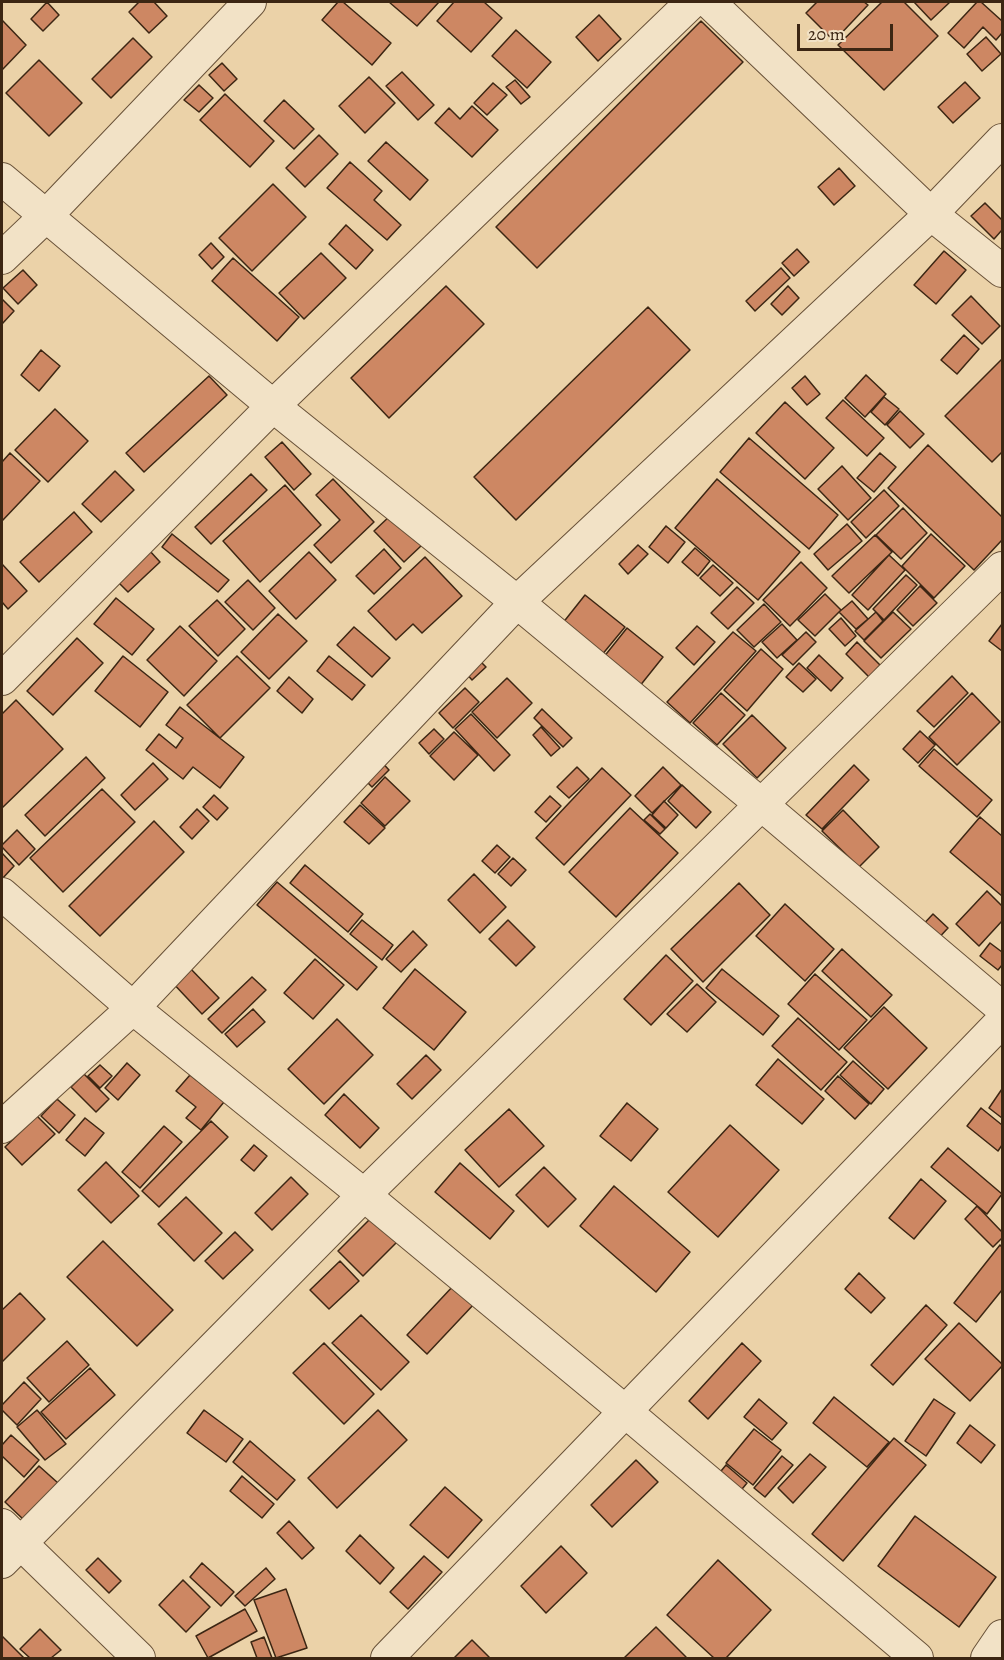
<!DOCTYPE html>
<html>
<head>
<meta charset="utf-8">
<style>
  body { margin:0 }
  #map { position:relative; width:1004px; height:1660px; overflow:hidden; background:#ebd2a8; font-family:Alegreya,serif }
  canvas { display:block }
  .frame { position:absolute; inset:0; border:3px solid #3c2613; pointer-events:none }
  .scale { position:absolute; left:797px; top:24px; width:96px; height:27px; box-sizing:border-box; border:3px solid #3c2613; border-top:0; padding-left:8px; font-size:18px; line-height:21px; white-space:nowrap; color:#3c2613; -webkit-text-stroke:4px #f2e2c6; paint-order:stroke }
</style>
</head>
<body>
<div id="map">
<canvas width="1004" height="1660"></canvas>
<div class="frame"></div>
<div class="scale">20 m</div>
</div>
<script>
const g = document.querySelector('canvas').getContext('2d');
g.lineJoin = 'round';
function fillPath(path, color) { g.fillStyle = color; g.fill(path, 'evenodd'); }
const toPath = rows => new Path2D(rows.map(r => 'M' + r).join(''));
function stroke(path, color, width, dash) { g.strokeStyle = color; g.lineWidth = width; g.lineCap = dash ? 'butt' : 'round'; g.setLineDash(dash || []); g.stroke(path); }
const building = toPath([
  [47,2,59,15,43,31,31,19,47,2],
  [139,2,154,2,167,16,149,33,129,12,139,2],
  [338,2,343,2,391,43,372,65,322,20,338,2],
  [389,2,439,2,417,26,389,2],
  [454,2,484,2,502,18,471,52,437,21,454,2],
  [817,2,864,2,868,5,834,41,806,13,817,2],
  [882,2,904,2,938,36,884,90,838,45,882,2],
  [914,2,950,2,931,20,914,2],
  [977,2,981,2,1002,21,1002,33,996,40,983,27,964,48,948,33,977,2],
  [599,15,621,39,598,61,576,37,599,15],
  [2,20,26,45,2,70,2,20],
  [701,21,743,62,537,268,496,227,701,21],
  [516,30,551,62,527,88,492,56,516,30],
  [986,37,1001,54,982,71,967,54,986,37],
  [133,38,152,57,111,98,92,79,133,38],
  [39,60,82,103,49,136,6,93,39,60],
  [222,63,237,79,224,91,209,75,222,63],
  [402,72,434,105,418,120,386,86,402,72],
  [369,77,395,103,365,133,339,106,369,77],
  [515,80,530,97,521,104,506,87,515,80],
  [965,82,980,98,953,123,938,107,965,82],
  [493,83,507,95,487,115,474,103,493,83],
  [199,85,213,98,199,112,184,100,199,85],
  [225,94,274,141,250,167,200,120,225,94],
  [284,100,314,129,294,149,264,121,284,100],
  [472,106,498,130,472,157,435,123,449,108,460,119,472,106],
  [319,135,338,154,305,187,286,168,319,135],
  [386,142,428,180,410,200,368,161,386,142],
  [350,162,382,191,374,200,401,225,387,240,327,188,350,162],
  [839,168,855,186,834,205,818,187,839,168],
  [273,184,306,217,252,271,219,238,273,184],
  [985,203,1002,220,1002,230,994,239,971,216,985,203],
  [346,225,373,250,356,269,329,244,346,225],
  [211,243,224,257,212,269,199,255,211,243],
  [797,249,809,262,794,276,782,263,797,249],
  [944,251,966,270,936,304,914,285,944,251],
  [321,253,346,278,304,319,279,293,321,253],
  [233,258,299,317,277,341,212,281,233,258],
  [781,268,790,278,755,311,746,301,781,268],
  [23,270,37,285,18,304,3,288,23,270],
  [446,286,484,324,389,418,351,378,446,286],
  [788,286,799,298,782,315,771,304,788,286],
  [971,296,1000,326,982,344,952,315,971,296],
  [2,299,14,311,2,324,2,299],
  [648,307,690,350,516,520,474,477,648,307],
  [964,335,979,349,957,374,941,360,964,335],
  [41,350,60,366,39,391,21,375,41,350],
  [1002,359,1002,452,992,462,945,416,1002,359],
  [866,375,886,394,865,417,845,398,866,375],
  [209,376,227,395,144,472,126,453,209,376],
  [805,376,820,394,807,405,792,388,805,376],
  [884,397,899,409,885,425,871,412,884,397],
  [843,400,884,438,867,456,826,418,843,400],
  [785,402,834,448,805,479,756,433,785,402],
  [55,409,88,441,48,482,15,450,55,409],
  [900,411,924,434,910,448,887,425,900,411],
  [749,438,838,515,809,549,720,472,749,438],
  [282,442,311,474,294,490,265,457,282,442],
  [928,445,1002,517,1002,540,974,570,888,488,928,445],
  [10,453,40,481,2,521,2,462,10,453],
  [880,453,896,467,874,492,857,478,880,453],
  [842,466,871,498,848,520,818,489,842,466],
  [115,471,134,490,101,522,82,504,115,471],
  [251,474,267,490,211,544,195,527,251,474],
  [333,479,374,522,331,563,314,545,340,520,316,495,333,479],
  [717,479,800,552,758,600,675,528,717,479],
  [285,485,321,525,260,582,223,541,285,485],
  [884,490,899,506,866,538,851,522,884,490],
  [903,508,927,533,901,559,876,535,903,508],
  [74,512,92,532,39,582,20,562,74,512],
  [392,514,422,545,404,562,374,531,392,514],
  [847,524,862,541,828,570,814,554,847,524],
  [666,526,685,542,668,563,649,547,666,526],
  [172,534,229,580,218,592,162,547,172,534],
  [931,534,965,566,934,598,902,566,931,534],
  [875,535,892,552,849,593,832,576,875,535],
  [638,545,648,554,628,574,619,564,638,545],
  [695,548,710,561,698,576,682,562,695,548],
  [384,549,401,568,374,594,356,576,384,549],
  [149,550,160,562,128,592,117,581,149,550],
  [309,552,336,580,296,619,269,591,309,552],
  [889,555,905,570,868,610,852,595,889,555],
  [425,557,462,596,422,633,413,624,396,640,368,611,425,557],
  [801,562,827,588,790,626,763,600,801,562],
  [2,564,27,591,8,609,2,602,2,564],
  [713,565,733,583,720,596,700,578,713,565],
  [906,575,917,585,884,620,873,609,906,575],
  [248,580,275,608,253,630,225,602,248,580],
  [920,586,937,603,913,626,897,610,920,586],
  [737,587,754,603,728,629,711,613,737,587],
  [825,594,841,610,815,636,798,620,825,594],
  [585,595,625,627,601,656,562,624,585,595],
  [116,598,154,629,132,655,94,624,116,598],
  [217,600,245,629,218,656,189,626,217,600],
  [852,601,868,619,856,629,839,612,852,601],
  [764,604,781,622,754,647,737,630,764,604],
  [876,612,883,621,864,640,855,631,876,612],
  [893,612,911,629,881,658,864,641,893,612],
  [278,614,307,641,269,679,241,652,278,614],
  [841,618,856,636,845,646,829,629,841,618],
  [782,624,797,640,777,658,762,642,782,624],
  [1002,624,1002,651,989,641,1002,624],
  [180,626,217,661,184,696,147,660,180,626],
  [697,626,715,642,694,665,676,648,697,626],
  [354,627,390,658,372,677,337,645,354,627],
  [627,628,663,657,639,687,603,658,627,628],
  [733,632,756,651,690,723,667,702,733,632],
  [806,632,816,642,793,665,782,655,806,632],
  [77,638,103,663,53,715,27,691,77,638],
  [857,642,880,665,869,677,846,654,857,642],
  [761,649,783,669,747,711,724,690,761,649],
  [473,654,486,667,472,680,460,666,473,654],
  [819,655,843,678,831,691,807,668,819,655],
  [123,656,168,692,140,727,95,691,123,656],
  [237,656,270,688,220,738,187,705,237,656],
  [329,656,365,685,352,700,317,671,329,656],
  [799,663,816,679,803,692,786,677,799,663],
  [952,676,968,693,934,727,917,711,952,676],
  [289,677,313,699,302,713,277,691,289,677],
  [507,678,532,703,497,738,472,712,507,678],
  [465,688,479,702,453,728,439,713,465,688],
  [721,693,745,715,717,745,693,723,721,693],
  [972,693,1000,722,957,765,929,737,972,693],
  [16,700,63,749,2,808,2,714,16,700],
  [180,707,244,757,220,788,193,767,183,779,146,750,159,734,176,748,183,738,166,725,180,707],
  [542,709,572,738,563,747,534,718,542,709],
  [471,714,510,755,494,771,455,729,471,714],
  [752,715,786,748,757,778,723,744,752,715],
  [541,727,560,748,551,756,533,735,541,727],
  [434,729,444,739,429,754,419,743,434,729],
  [920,731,935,745,918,763,903,749,920,731],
  [454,732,478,755,454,780,430,756,454,732],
  [934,749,992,800,977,817,919,766,934,749],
  [86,757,105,778,45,836,25,815,86,757],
  [378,758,389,770,372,787,361,776,378,758],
  [153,763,168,779,135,810,121,795,153,763],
  [854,765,869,780,822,829,806,815,854,765],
  [577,767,589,779,569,798,557,787,577,767],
  [663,767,681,785,652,813,635,796,663,767],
  [602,768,631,795,564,865,536,838,602,768],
  [385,777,410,801,385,826,361,803,385,777],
  [682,785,711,812,696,828,668,801,682,785],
  [102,789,135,822,63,892,30,858,102,789],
  [214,795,228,808,217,820,203,807,214,795],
  [550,796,561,806,546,822,535,812,550,796],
  [664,801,678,815,666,828,652,815,664,801],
  [360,805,385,828,369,844,344,822,360,805],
  [630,808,678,853,616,917,569,872,630,808],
  [197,809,209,821,192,839,180,827,197,809],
  [843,810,879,847,859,867,822,831,843,810],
  [650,814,665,829,660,834,644,820,650,814],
  [980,817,1002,836,1002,896,950,852,980,817],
  [154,821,184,852,100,936,69,906,154,821],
  [17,830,35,849,19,865,2,847,2,845,17,830],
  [497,845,510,857,495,873,482,861,497,845],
  [2,853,14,866,2,879,2,853],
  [513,858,526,870,511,886,498,874,513,858],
  [305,865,363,914,348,932,290,883,305,865],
  [474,874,506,907,480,933,448,900,474,874],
  [277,882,377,967,357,990,257,905,277,882],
  [739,883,770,915,703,982,671,949,739,883],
  [987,891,1002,906,1002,921,979,946,956,924,987,891],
  [785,904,834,949,805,981,756,936,785,904],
  [933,914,948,928,933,944,918,930,933,914],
  [362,920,393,945,382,960,350,934,362,920],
  [508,920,535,947,516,966,489,939,508,920],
  [413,931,427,945,401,972,386,959,413,931],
  [990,943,1002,952,1002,965,998,970,980,956,990,943],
  [842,949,892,995,871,1017,822,971,842,949],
  [666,955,693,981,651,1025,624,999,666,955],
  [315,959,344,985,313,1019,284,993,315,959],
  [187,965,219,998,202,1014,170,980,187,965],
  [415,969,466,1012,434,1050,383,1008,415,969],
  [722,969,779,1016,763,1035,706,988,722,969],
  [815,974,867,1020,839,1050,788,1004,815,974],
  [252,977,266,990,222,1033,208,1019,252,977],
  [697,984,716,1002,687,1032,667,1014,697,984],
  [884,1007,927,1048,888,1089,844,1048,884,1007],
  [253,1009,265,1022,237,1047,225,1034,253,1009],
  [798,1018,847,1062,821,1090,772,1046,798,1018],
  [337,1019,373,1055,324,1104,288,1069,337,1019],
  [426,1055,441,1070,412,1099,397,1084,426,1055],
  [778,1059,824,1099,802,1124,756,1085,778,1059],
  [853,1061,884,1089,871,1104,840,1075,853,1061],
  [127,1063,140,1075,118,1100,105,1088,127,1063],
  [100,1065,112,1076,100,1088,88,1076,100,1065],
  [84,1074,109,1099,96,1112,71,1087,84,1074],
  [190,1075,224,1102,201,1130,186,1118,196,1107,176,1091,190,1075],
  [838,1076,869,1104,855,1119,825,1091,838,1076],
  [1002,1089,1002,1118,989,1108,1002,1089],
  [344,1094,379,1128,360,1148,325,1115,344,1094],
  [57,1099,75,1115,59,1133,41,1116,57,1099],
  [627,1103,658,1129,631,1161,600,1136,627,1103],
  [981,1108,1002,1125,1002,1145,998,1151,967,1126,981,1108],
  [509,1109,544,1146,499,1187,465,1150,509,1109],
  [37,1116,55,1134,22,1165,5,1147,37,1116],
  [85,1118,104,1133,85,1156,66,1140,85,1118],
  [211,1121,228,1137,159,1207,142,1191,211,1121],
  [730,1125,779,1170,718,1237,668,1192,730,1125],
  [164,1126,182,1142,140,1188,122,1172,164,1126],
  [254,1145,267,1156,254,1171,241,1160,254,1145],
  [948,1148,1002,1194,987,1214,931,1167,948,1148],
  [106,1162,139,1196,111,1223,78,1190,106,1162],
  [460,1163,514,1211,490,1239,435,1192,460,1163],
  [544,1167,576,1199,548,1227,516,1195,544,1167],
  [291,1177,308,1194,272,1230,255,1213,291,1177],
  [921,1179,946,1201,914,1239,889,1218,921,1179],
  [614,1186,690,1252,656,1292,580,1226,614,1186],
  [186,1197,222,1233,194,1261,158,1224,186,1197],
  [977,1206,1002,1232,1002,1238,993,1247,965,1219,977,1206],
  [372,1217,397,1242,363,1276,338,1251,372,1217],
  [235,1232,253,1250,223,1279,205,1261,235,1232],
  [103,1241,173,1310,137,1346,67,1277,103,1241],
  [1000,1245,1002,1247,1002,1290,976,1322,954,1303,1000,1245],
  [340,1261,359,1281,329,1309,310,1290,340,1261],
  [859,1273,885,1298,871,1313,845,1289,859,1273],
  [455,1284,475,1303,427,1354,407,1335,455,1284],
  [20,1293,45,1319,2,1362,2,1310,20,1293],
  [926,1305,947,1325,893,1385,871,1365,926,1305],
  [361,1315,409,1362,381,1390,332,1343,361,1315],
  [959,1323,1002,1364,1002,1366,970,1401,925,1359,959,1323],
  [67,1341,89,1365,49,1402,27,1378,67,1341],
  [324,1343,374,1394,344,1424,293,1373,324,1343],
  [742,1343,761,1361,708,1419,689,1401,742,1343],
  [90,1368,115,1395,66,1439,41,1412,90,1368],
  [24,1382,41,1399,17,1425,2,1410,2,1405,24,1382],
  [834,1397,889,1442,867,1467,813,1423,834,1397],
  [759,1399,787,1423,772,1440,744,1417,759,1399],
  [934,1399,955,1413,926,1456,905,1441,934,1399],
  [37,1410,66,1444,45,1460,17,1427,37,1410],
  [204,1410,243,1439,226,1462,187,1433,204,1410],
  [378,1410,407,1440,337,1508,308,1478,378,1410],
  [970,1425,995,1445,981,1463,957,1443,970,1425],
  [754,1429,781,1450,753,1485,726,1463,754,1429],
  [11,1435,39,1460,24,1477,2,1456,2,1445,11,1435],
  [894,1438,926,1465,843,1561,812,1534,894,1438],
  [250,1441,295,1480,277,1500,233,1462,250,1441],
  [810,1454,826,1467,793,1503,778,1488,810,1454],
  [782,1456,793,1465,765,1497,754,1488,782,1456],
  [636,1460,658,1482,612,1527,591,1505,636,1460],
  [726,1465,747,1483,733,1500,712,1482,726,1465],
  [39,1466,58,1483,24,1520,5,1502,39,1466],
  [242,1476,274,1504,262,1518,230,1491,242,1476],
  [445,1487,482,1520,448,1558,410,1525,445,1487],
  [915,1516,996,1577,959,1627,878,1566,915,1516],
  [289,1521,314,1548,302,1559,277,1533,289,1521],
  [360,1535,394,1568,380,1584,346,1551,360,1535],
  [561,1546,587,1573,546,1613,521,1586,561,1546],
  [424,1556,442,1572,408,1609,390,1592,424,1556],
  [98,1558,121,1581,109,1593,86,1570,98,1558],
  [718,1560,771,1610,726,1658,714,1658,667,1615,718,1560],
  [202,1563,234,1592,221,1606,190,1577,202,1563],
  [266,1568,275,1579,245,1606,235,1596,266,1568],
  [183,1580,210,1607,186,1632,159,1605,183,1580],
  [286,1589,307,1648,276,1658,254,1600,286,1589],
  [245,1609,257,1631,208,1658,196,1636,245,1609],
  [656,1627,686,1657,685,1658,624,1658,656,1627],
  [40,1629,61,1650,51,1658,30,1658,20,1649,40,1629],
  [2,1636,24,1658,2,1658,2,1636],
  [264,1637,272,1658,257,1658,251,1642,264,1637],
  [472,1640,490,1658,454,1658,472,1640]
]);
fillPath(building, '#cd8763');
stroke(building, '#3c2613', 1.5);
const minor = toPath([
  [709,2,931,214,1002,271],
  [2,179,273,406,517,602,762,805,1002,1008],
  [2,258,46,216,250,2],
  [2,679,273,406,692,2],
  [2,894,133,1008,364,1195,626,1412,917,1658],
  [2,1127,133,1008,517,602,931,214,1002,140],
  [2,1525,139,1658],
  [2,1562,364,1195,1002,568],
  [387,1658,1002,1021],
  [987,1658,1002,1636]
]);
stroke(minor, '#685138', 34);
stroke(minor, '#f2e2c6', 32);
</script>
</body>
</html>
